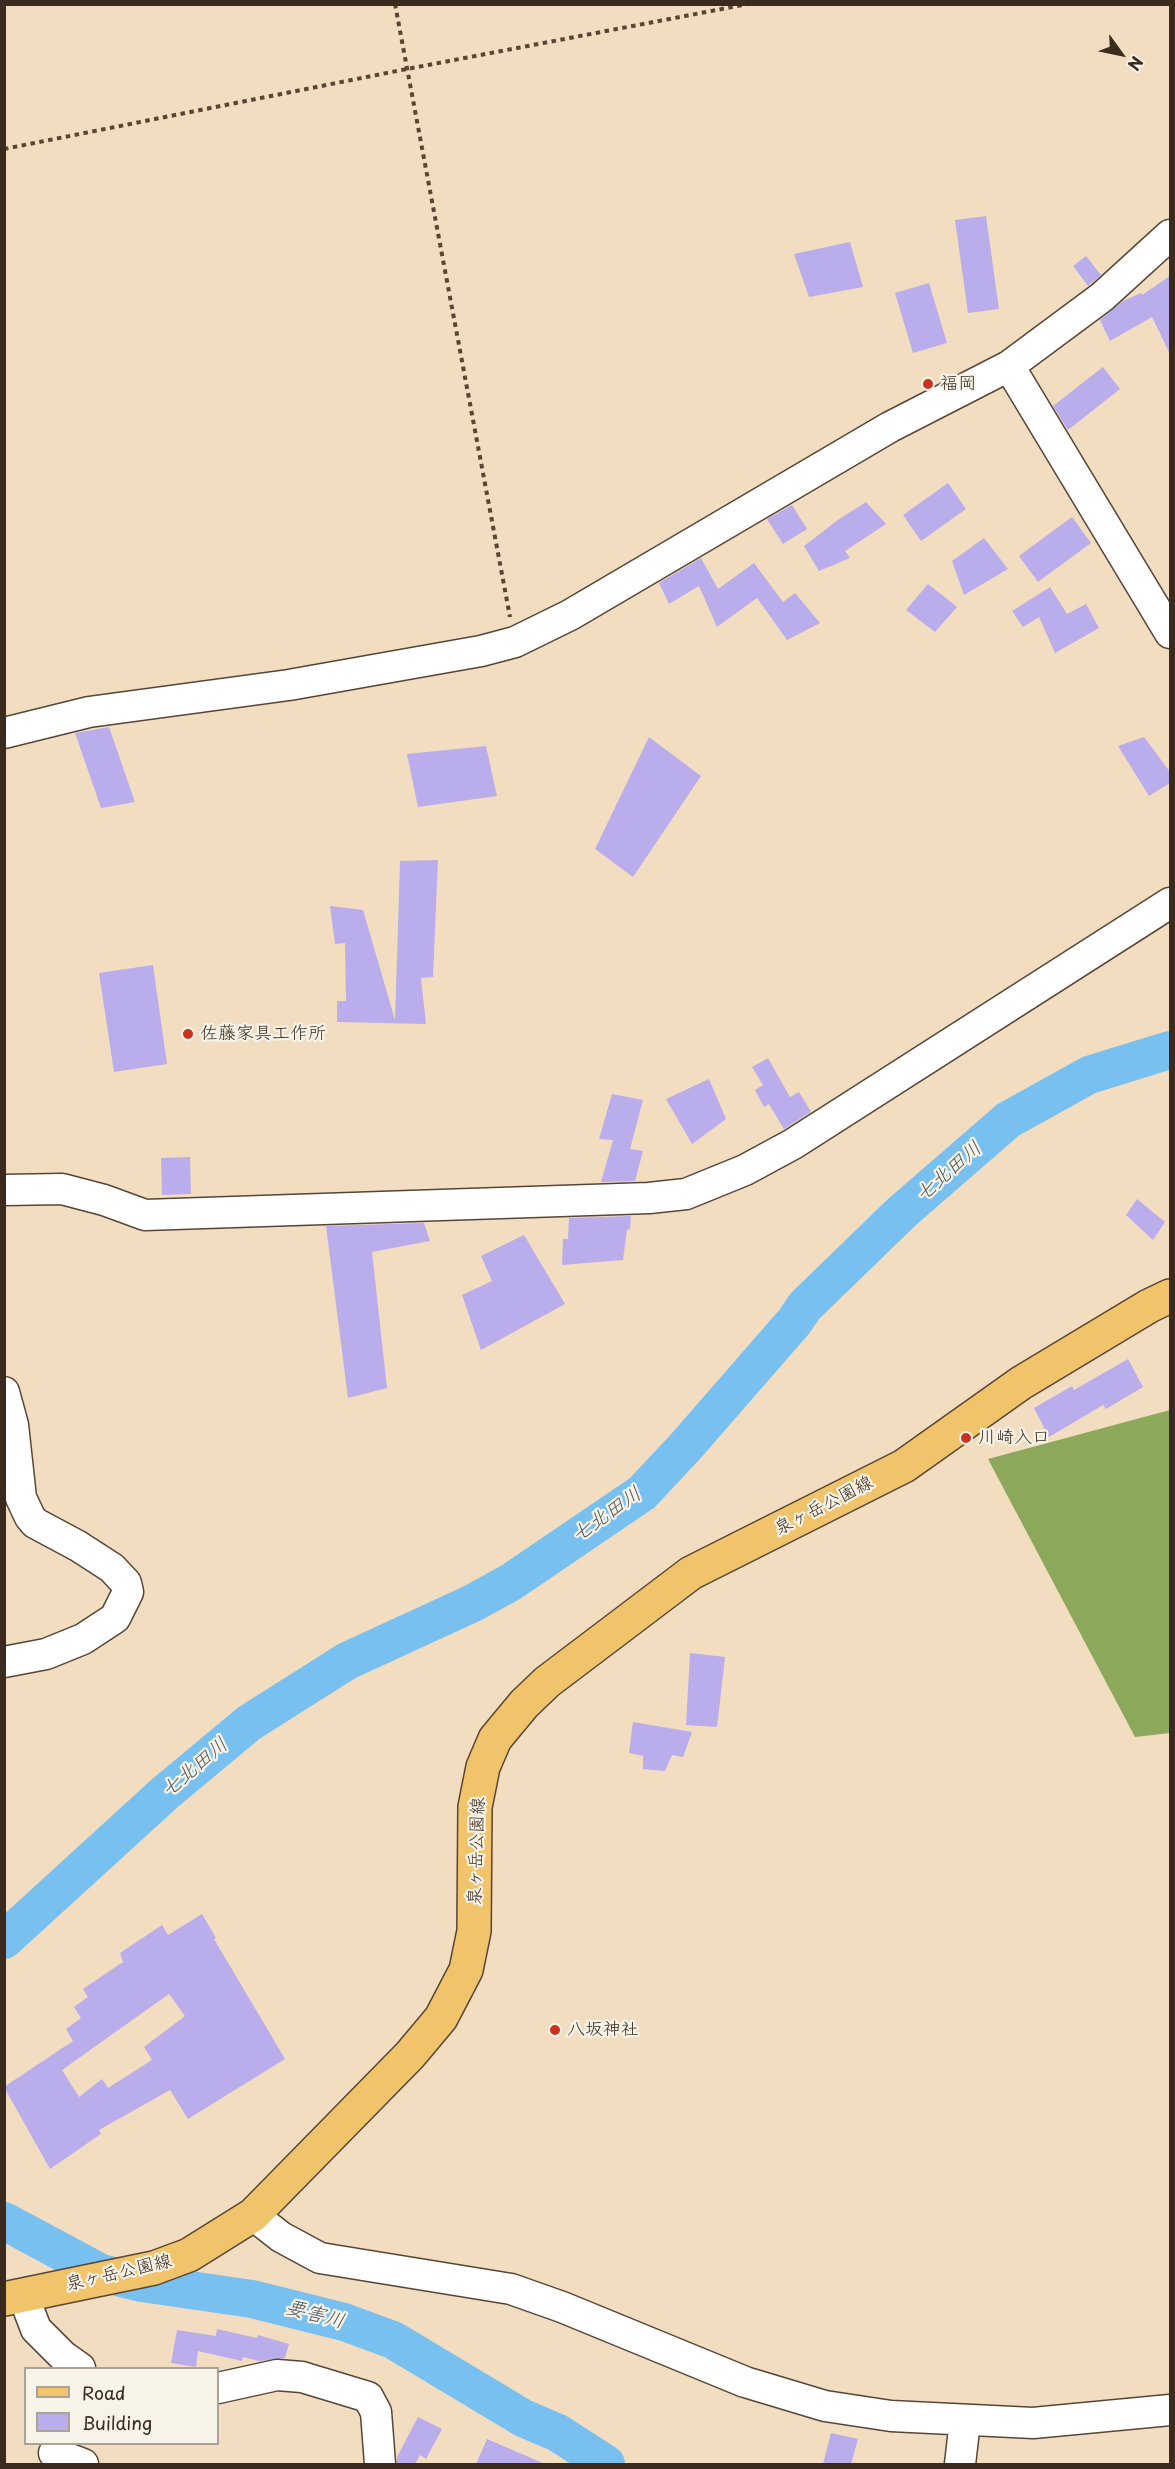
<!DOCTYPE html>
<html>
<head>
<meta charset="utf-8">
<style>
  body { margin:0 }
  #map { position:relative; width:1175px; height:2469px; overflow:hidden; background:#f3ddc0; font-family:"Playpen Sans",sans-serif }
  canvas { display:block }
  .frame { position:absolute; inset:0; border:6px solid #3b2a1e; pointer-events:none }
  .legend { position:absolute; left:24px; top:2367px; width:195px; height:78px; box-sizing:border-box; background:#f7f3e8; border:2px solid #aca397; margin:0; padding:8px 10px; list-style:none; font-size:18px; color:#3b2a1e }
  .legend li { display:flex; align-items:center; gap:12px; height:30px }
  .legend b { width:30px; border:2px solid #aca397 }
  .north { position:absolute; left:1091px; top:24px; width:60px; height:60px; -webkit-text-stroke:4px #f7f3e8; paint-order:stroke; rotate:123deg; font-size:16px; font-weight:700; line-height:24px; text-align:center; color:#3b2a1e }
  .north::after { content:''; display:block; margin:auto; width:21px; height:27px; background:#3b2a1e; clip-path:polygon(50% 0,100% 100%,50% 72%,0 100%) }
</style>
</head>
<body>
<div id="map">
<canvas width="1175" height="2469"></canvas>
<div class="frame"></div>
<ul class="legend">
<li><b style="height:8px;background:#f1c36a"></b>Road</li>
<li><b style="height:16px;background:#b9adeb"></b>Building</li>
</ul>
<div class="north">N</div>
</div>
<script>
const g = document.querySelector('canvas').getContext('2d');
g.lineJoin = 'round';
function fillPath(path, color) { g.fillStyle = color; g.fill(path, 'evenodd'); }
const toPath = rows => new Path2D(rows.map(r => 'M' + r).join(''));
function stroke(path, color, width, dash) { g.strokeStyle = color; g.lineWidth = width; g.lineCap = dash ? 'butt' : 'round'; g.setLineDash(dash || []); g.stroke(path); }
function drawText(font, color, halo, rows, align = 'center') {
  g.font = font + ' "Playpen Sans","Klee One",sans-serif'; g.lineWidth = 4.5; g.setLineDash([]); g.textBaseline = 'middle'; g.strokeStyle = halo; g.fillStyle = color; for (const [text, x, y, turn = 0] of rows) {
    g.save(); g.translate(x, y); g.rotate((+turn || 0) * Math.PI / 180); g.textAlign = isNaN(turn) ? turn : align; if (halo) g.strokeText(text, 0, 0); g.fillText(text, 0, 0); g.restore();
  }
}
fillPath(toPath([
  [1170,1410,1170,1733,1135,1737,988,1459]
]), '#8ca95b');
stroke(toPath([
  [4,1940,165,1793,249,1723,347,1661,473,1603,511,1582,642,1493,686,1446,794,1322,805,1306,902,1212,1008,1120,1089,1075,1170,1050],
  [4,2221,101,2273,142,2283,252,2299,344,2322,393,2340,523,2418,558,2433,606,2464]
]), '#77c0ef', 38);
fillPath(toPath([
  [986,216,999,309,968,313,955,220],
  [850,242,863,287,809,297,794,254],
  [1086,256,1101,275,1088,286,1073,266],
  [1170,276,1170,354,1152,317,1110,341,1100,320,1123,301,1141,293,1142,295],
  [929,283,947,343,913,353,895,293],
  [1103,367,1120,389,1068,430,1053,406],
  [948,483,966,509,921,541,903,515],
  [866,502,886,524,845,551,850,558,819,571,804,546,838,520],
  [792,505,807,529,783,544,767,519],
  [1072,517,1091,543,1038,582,1019,556],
  [984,538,1008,569,964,595,952,561],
  [701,558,718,589,754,563,783,602,795,593,820,623,787,640,757,598,717,627,699,586,669,604,659,583],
  [928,584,957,607,935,632,906,610],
  [1050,587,1067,614,1086,604,1099,628,1055,653,1039,617,1023,627,1012,611],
  [109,727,135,802,101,808,75,733],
  [649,737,701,776,633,877,595,849],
  [1144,737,1170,772,1170,783,1149,796,1118,746],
  [486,746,497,796,418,807,407,754],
  [438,860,433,977,421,978,426,1024,337,1022,337,1001,346,1001,345,943,335,944,330,906,363,910,395,1020,400,861],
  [153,965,167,1064,114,1072,99,973],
  [768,1058,790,1097,799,1092,811,1112,784,1129,769,1104,764,1107,755,1090,763,1085,752,1067],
  [709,1079,726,1119,692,1144,666,1099],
  [612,1094,643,1100,630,1149,643,1151,635,1181,601,1182,613,1140,599,1139],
  [190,1157,191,1194,162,1195,161,1158],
  [1137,1199,1165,1222,1153,1240,1126,1215],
  [631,1216,630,1229,627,1230,623,1260,562,1265,563,1239,568,1239,569,1218],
  [424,1223,430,1241,372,1252,387,1388,348,1398,326,1226],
  [524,1235,565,1304,481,1350,462,1295,492,1281,481,1256],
  [1128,1359,1143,1387,1106,1409,1103,1405,1049,1437,1034,1408,1072,1386,1074,1390],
  [690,1653,725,1657,717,1727,686,1725],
  [633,1722,692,1732,683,1757,672,1755,665,1771,643,1769,643,1756,629,1753],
  [202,1914,216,1938,214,1939,285,2059,188,2119,170,2090,99,2130,101,2134,50,2169,4,2087,73,2041,66,2029,81,2018,74,2007,88,1997,83,1989,123,1962,120,1953,162,1925,168,1935],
  [169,1994,185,2016,144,2047,152,2060,108,2088,102,2079,79,2097,62,2070],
  [217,2329,257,2338,258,2335,289,2344,285,2358,259,2361,243,2357,242,2361,198,2351,196,2367,171,2363,177,2330,216,2336],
  [418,2417,442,2429,426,2459,420,2455,415,2464,397,2464,397,2457],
  [831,2433,858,2439,851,2464,823,2464],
  [487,2439,545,2464,476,2464]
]), '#b9adeb');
const minor = toPath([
  [1009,366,1170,633],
  [4,733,89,712,289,685,481,651,515,642,570,615,890,427,1009,366,1102,297,1170,235],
  [4,1190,62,1189,104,1200,145,1215,649,1198,686,1194,745,1170,793,1144,1170,903],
  [4,1392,13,1425,21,1498,30,1517,35,1523,78,1546,112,1568,126,1583,128,1592,115,1618,83,1639,46,1654,4,1662],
  [253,2215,281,2237,320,2258,511,2289,562,2307,745,2382,825,2406,891,2416,1033,2423,1170,2410],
  [23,2295,36,2329,63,2356,80,2368],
  [218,2388,277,2375,302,2377,368,2397,376,2412,380,2464],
  [54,2453,83,2464],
  [960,2464,965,2421]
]);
const major = toPath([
  [4,2299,154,2268,189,2255,253,2215,410,2055,441,2018,466,1970,474,1931,475,1807,483,1767,495,1739,524,1704,547,1682,691,1573,904,1466,1021,1383,1149,1306,1170,1296]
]);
stroke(minor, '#574536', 33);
stroke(major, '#574536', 36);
stroke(toPath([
  [395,4,510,617],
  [4,149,407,69,748,4]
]), '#574536', 4, [4.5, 4.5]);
stroke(minor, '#fff', 30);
stroke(major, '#f1c36a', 33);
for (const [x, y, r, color] of [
  [928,384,6,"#c8321e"],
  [188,1034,6,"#c8321e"],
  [966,1438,6,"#c8321e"],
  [555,2030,6,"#c8321e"]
]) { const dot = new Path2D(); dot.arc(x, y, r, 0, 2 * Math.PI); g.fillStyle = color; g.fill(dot); stroke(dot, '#f7f3e8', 2); }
drawText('18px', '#3b2a1e', '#f7f3e8', [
  ["福岡",940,384],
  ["佐藤家具工作所",200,1034],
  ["川崎入口",978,1438],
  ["八坂神社",567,2030]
], 'left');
drawText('18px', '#3b2a1e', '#f7f3e8', [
  ["泉ヶ岳公園線",824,1506,-27],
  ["泉ヶ岳公園線",477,1851,-88],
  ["泉ヶ岳公園線",119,2273,-13]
]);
drawText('italic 20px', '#4d575d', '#f7f3e8', [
  ["七北田川",949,1172,-41],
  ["七北田川",607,1515,-35],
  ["七北田川",195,1768,-40],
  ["要害川",315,2315,15]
]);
</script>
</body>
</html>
